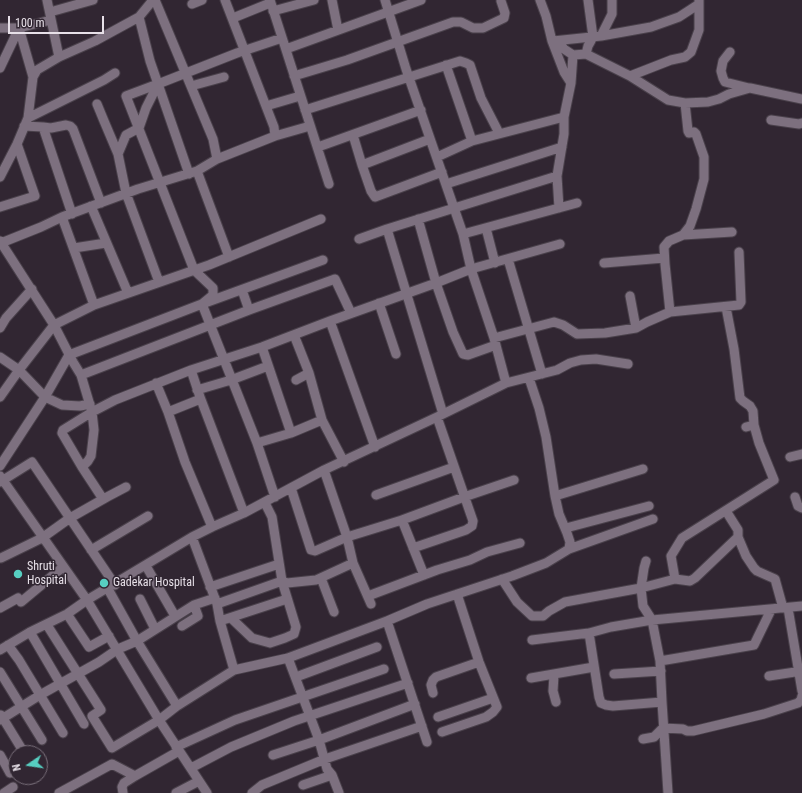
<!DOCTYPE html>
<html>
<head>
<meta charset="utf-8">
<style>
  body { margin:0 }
  #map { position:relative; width:802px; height:793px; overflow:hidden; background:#312632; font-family:"Roboto Condensed",sans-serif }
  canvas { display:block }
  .north { position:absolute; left:8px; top:745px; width:40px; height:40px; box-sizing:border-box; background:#312632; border:1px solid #7a707b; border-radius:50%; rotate:257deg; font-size:11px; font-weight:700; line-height:16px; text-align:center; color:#e7e0e8 }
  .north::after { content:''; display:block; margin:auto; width:14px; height:18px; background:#57cec1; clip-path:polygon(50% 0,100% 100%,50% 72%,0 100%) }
  .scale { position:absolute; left:8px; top:16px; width:96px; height:18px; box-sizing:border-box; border:2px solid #e7e0e8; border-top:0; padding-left:5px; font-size:12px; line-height:14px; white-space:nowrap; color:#e7e0e8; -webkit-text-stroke:3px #312632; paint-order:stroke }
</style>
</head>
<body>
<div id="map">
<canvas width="802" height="793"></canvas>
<div class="north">N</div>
<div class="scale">100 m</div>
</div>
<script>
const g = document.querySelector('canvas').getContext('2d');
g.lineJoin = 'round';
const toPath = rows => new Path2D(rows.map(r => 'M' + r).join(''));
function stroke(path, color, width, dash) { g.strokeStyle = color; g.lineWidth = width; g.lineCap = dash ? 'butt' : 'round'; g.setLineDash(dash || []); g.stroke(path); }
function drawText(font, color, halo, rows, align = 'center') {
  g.font = font + ' "Roboto Condensed",sans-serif'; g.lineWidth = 3; g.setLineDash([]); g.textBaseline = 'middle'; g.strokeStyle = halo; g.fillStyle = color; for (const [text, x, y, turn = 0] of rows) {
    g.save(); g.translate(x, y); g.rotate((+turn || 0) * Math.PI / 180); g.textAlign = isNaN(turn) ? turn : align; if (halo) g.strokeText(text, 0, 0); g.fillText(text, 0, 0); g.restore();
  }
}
const minor = toPath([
  [47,0,59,57],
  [155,0,213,139,217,159],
  [225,0,274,127,275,136],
  [270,0,329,184],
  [332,0,338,30],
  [540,0,546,16,552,41,564,72,571,83],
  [192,4,202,0],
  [273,11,314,0],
  [50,12,93,0],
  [139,17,153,0],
  [233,18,270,3],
  [0,28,19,28,33,77],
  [601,36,612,14,612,0],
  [553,41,601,36,651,27,679,17,699,4],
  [558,41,564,49,573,55,586,54,630,76,668,100,685,103,708,102,719,99,729,94,750,88,802,99],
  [286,49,421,0],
  [730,52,723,61,721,71,723,78,725,82,749,88],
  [586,54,588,46,593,37,588,0],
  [446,65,472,141],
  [0,68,19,28,51,20],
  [294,76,347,60,453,22,461,22,473,28,483,28,504,18,505,13,501,1],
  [630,76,671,60,685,57,691,52,699,30,699,0],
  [158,84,189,174],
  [191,86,224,77],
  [97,104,104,121,118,154,126,193,159,282],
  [266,106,300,96],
  [305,110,460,61,466,63,470,65,481,98,499,133],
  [28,118,104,80,115,73],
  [771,120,799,124,802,123],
  [24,126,43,127,72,214],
  [43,127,51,128,66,125,70,126,73,129,101,203],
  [353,135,362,165],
  [430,139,362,165,371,191,375,197,442,172],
  [318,147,421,110],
  [118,154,126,135,139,128,146,108,158,84,237,53,282,38],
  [437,157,472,141,564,117],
  [197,171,229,257],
  [0,177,17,144,28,118,33,77,37,70,59,57,95,41,139,17,150,61,158,84,126,96,194,270,213,288,213,295,202,304],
  [446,184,562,147],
  [91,206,128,293],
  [0,207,35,196,17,144],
  [559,208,557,176,564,134,564,117,571,83,573,55],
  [62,217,94,305],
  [418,219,436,283,453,332,463,354,468,355,496,345],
  [486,228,495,263],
  [463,234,577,203],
  [683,235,732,232],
  [359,239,387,229],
  [0,241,54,325,73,362,81,375,92,412,63,430,62,433,82,467,88,461,91,456,94,430,92,412,115,400,191,370,262,347,330,321,436,283,471,269,560,244],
  [1,243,41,227,62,217,138,189,197,171,217,159,275,136,310,126],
  [74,248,106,243],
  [508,259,542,374],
  [604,263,664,258],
  [242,290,249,310,335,279,351,313],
  [630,296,636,328],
  [379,303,396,354],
  [202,304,257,443,275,497],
  [726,307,734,349,740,398,743,401,750,406,753,411,754,425],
  [670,312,665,264,664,247,669,241,683,235,690,226,696,209,704,179,704,157,696,134,694,132,689,133,688,131,685,103],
  [330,321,375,447],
  [0,328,6,318,32,289],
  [294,335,309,373,322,420,344,462],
  [494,338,554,322,563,325,577,334,605,333,636,328,647,322,670,312,739,305,741,302,739,252],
  [262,347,291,433],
  [0,357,19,370,45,397,62,405,80,406,90,404],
  [191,370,200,397,244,513],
  [81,375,249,310],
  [296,380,309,373],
  [156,383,168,412,185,462,212,527],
  [506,383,557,370,570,363,581,360,596,359,628,364],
  [197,390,231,380,268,366],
  [0,397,19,370,54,325,94,305,209,265,321,219],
  [168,412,198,400,200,397],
  [443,414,387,229,557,176],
  [257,443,291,433,322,420],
  [790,457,802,454],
  [0,466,45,397,69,355,202,304,323,260],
  [82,467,103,499],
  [0,476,87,600,159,720,207,793],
  [0,482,32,462,115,585],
  [291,488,310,547,311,550,315,551,347,537,402,520,464,497,514,480],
  [376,495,454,467],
  [555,496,643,469],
  [795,497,798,506,802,508],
  [402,520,424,575],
  [566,528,649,506],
  [192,537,217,604,220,621,287,599],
  [738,537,746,556,754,568,757,571,775,579,783,608],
  [413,548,466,530,472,526,473,521,437,417],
  [569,549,653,519],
  [91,550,148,516],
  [1,558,42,538,70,518,107,497,126,487],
  [646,561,644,568,641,588,675,579,671,556,682,538,774,480,759,443,754,425,746,427],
  [353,563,371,604],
  [146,566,175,616],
  [321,578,334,612],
  [502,579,517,602,532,616,543,616,549,611,565,602,641,588,643,606,652,620,802,606],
  [675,579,690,581,695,578,738,537,738,530,726,511],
  [210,587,279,564],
  [108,589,137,641,194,605,215,598],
  [368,596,437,570,470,560,487,552,520,543],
  [140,599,155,629],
  [217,604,282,581,287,583,316,580,353,563,347,537,324,470],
  [0,608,18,598,21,602,63,567],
  [788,608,802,691],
  [67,614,89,647,109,636],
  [231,618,252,638,270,643,285,638,294,634,296,627,282,581,272,517,265,503],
  [220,621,234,670],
  [387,621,427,742],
  [47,625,101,710,92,716,112,748,159,720,177,706,234,670,288,658,319,740,327,769,332,775],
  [182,626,198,616,194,605],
  [30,632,84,724],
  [589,633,599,697,601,703,606,705,613,706,662,702],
  [532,640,589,633,611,627,652,620,660,661,662,702,668,793],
  [8,645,19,660,63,733],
  [0,650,30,632,67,614,87,600,192,537,212,527,244,513,324,470,437,417,506,383,494,338,471,269,463,234,406,69,385,0],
  [288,658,387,621,427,604,512,576,546,563,569,549,570,542,567,533,559,514,555,496,546,437,539,408,529,378],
  [660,661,754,645,771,610],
  [0,672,42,740],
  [614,674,661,671],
  [554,675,553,691,556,702],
  [769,676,802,671],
  [296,677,377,647],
  [531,678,594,667],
  [433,693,431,685,433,680,436,677,479,662],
  [1,715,23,751],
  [438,717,493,698],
  [0,720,40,695,99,662,118,649,137,641,177,706],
  [442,732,486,717,493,712,497,707,479,662,457,594],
  [643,739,654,737,663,728,683,729,687,731,693,731,764,714,798,703,801,700,802,696],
  [176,747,235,720,384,669],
  [0,755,10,773],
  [273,755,319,740,415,704],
  [191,768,231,747,294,721,408,683],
  [303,785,332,775,339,793],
  [4,793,13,787],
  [59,793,112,764,135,776,179,751],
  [123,793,122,787,124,783,135,776],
  [176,793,199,781],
  [252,793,262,785,325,759,422,726]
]);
stroke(minor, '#4a414b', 11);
stroke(minor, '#7d707f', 9);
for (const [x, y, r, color] of [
  [18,574,5,"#57cec1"],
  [104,583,5,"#57cec1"]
]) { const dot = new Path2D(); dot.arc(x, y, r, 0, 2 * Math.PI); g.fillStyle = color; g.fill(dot); stroke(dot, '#312632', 1.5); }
drawText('12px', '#e7e0e8', '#312632', [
  ["Shruti",27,567],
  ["Hospital",27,581],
  ["Gadekar Hospital",113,583]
], 'left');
</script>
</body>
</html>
